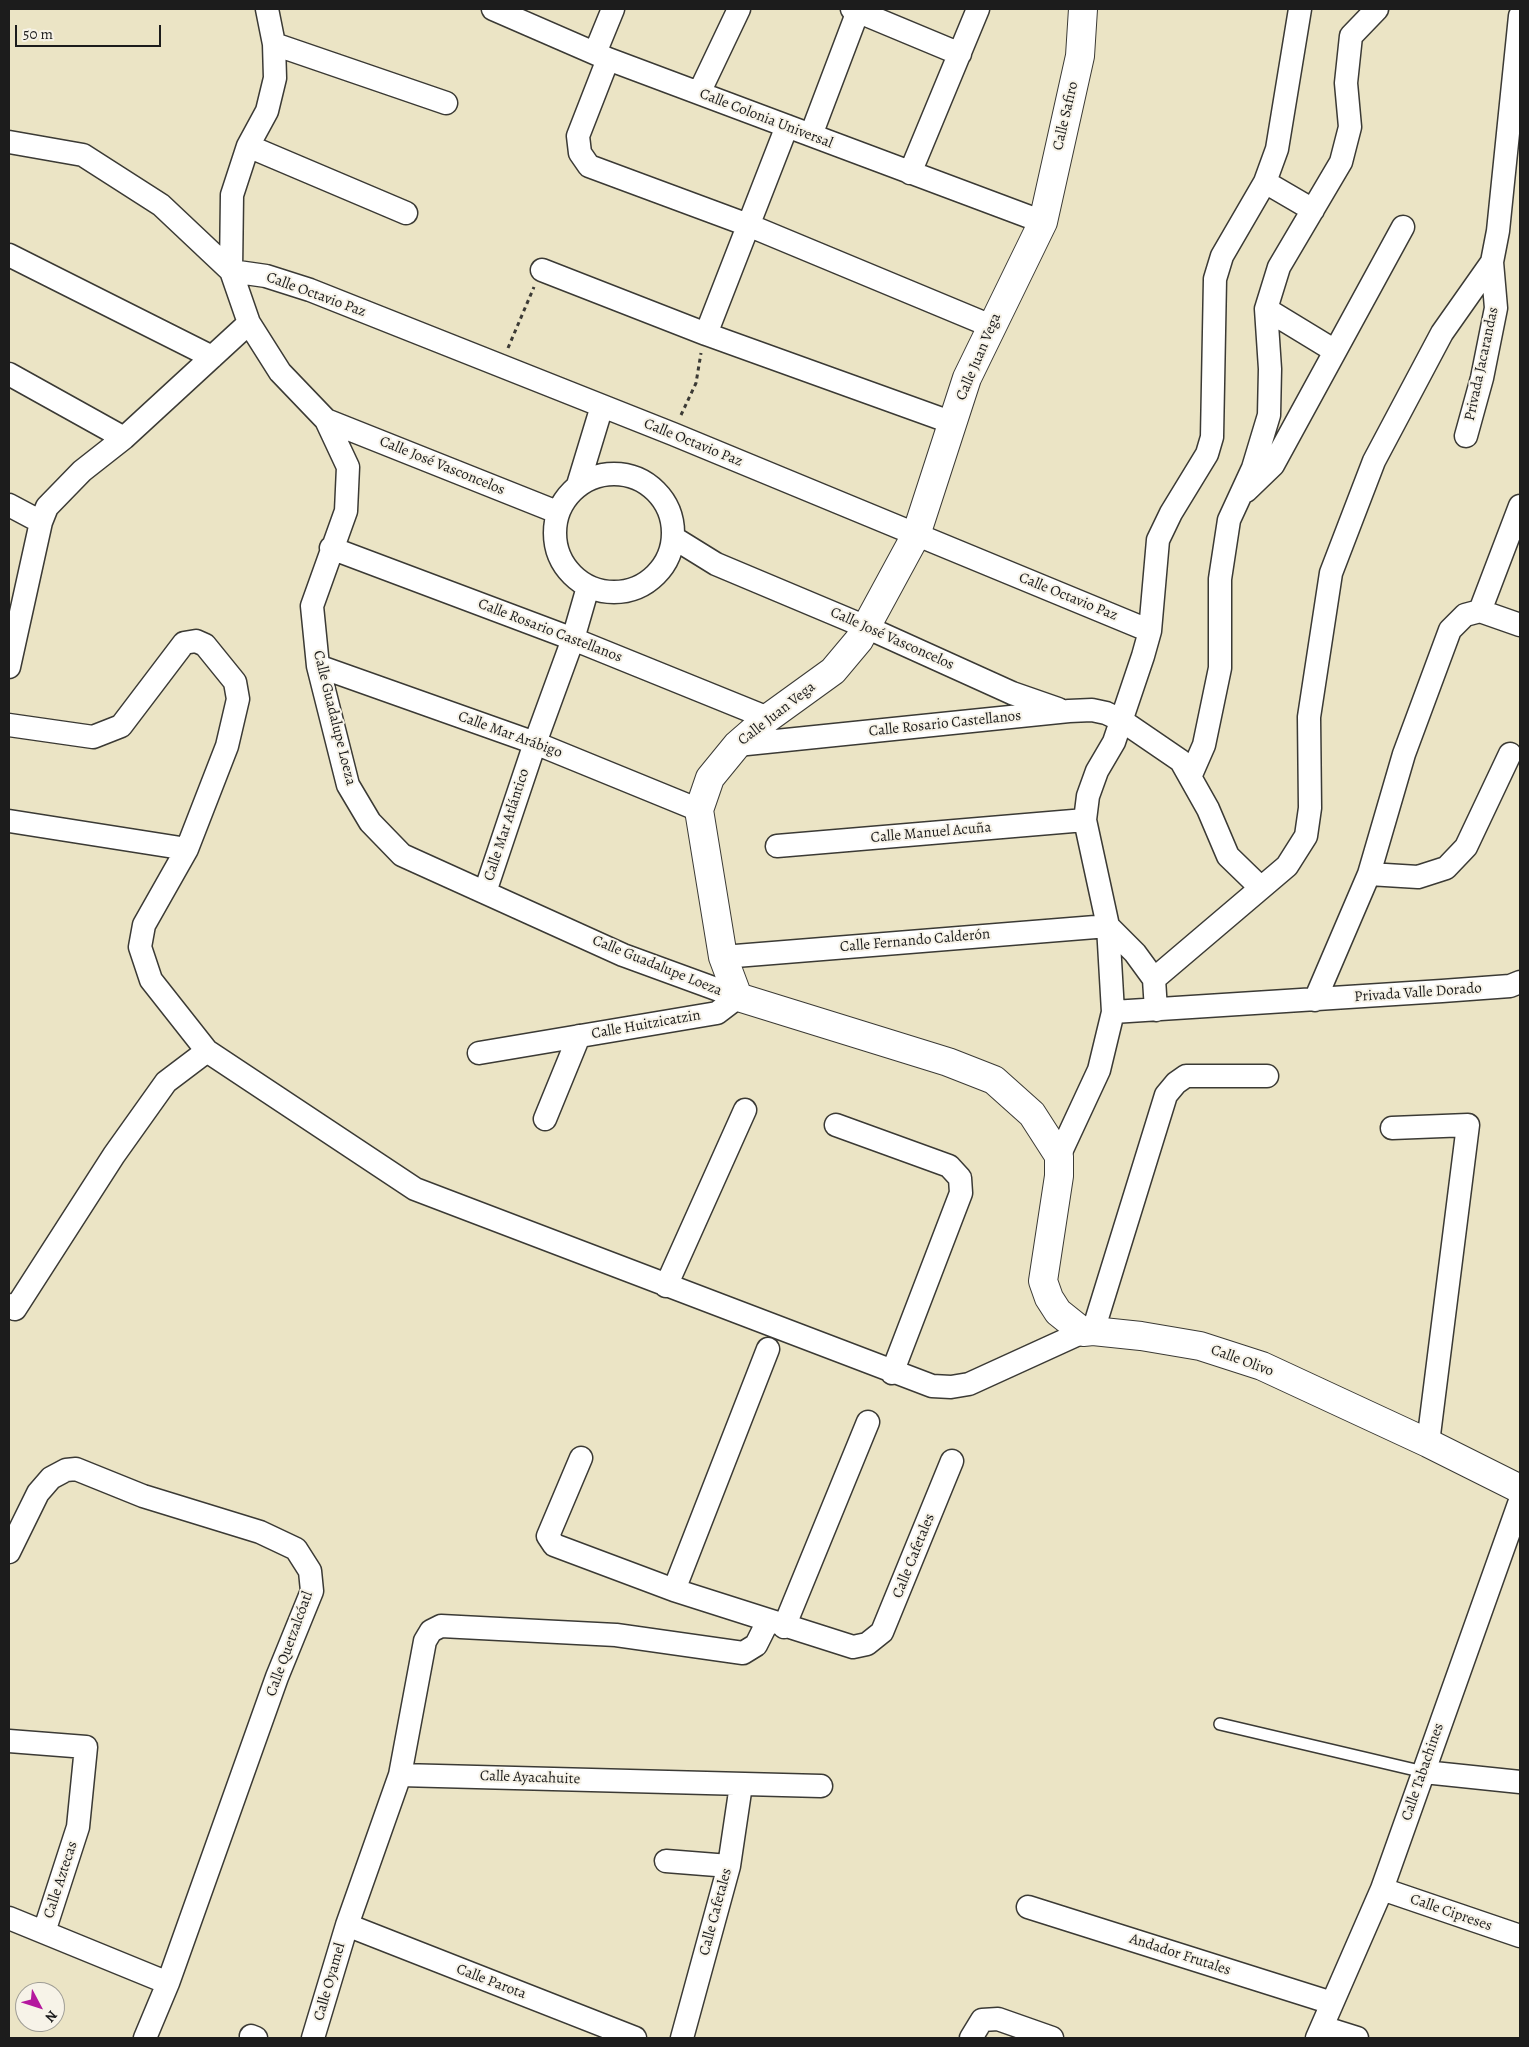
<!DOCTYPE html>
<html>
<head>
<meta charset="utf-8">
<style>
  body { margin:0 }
  #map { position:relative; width:1529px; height:2047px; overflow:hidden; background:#ebe4c5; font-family:Alegreya,serif }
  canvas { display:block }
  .frame { position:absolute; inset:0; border:10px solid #1c1c1c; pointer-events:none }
  .north { position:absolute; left:15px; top:1982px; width:50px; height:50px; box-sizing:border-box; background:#f7f3e8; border:1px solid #9f9d96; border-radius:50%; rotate:130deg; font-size:14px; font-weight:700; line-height:20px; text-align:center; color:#1c1c1c }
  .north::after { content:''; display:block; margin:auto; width:18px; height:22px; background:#b5179e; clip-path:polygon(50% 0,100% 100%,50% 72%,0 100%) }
  .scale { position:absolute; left:15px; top:25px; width:146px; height:22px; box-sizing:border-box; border:2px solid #1c1c1c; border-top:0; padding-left:6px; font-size:15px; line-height:18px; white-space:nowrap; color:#1c1c1c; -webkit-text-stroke:4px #f7f3e8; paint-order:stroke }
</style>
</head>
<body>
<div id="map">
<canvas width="1529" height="2047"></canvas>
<div class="frame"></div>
<div class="north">N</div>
<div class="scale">50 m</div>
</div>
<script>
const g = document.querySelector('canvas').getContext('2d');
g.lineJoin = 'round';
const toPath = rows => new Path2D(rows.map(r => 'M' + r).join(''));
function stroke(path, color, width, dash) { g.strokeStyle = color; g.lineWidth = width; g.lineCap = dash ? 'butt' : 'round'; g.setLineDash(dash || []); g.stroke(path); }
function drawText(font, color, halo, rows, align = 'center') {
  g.font = font + ' Alegreya,serif'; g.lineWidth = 4; g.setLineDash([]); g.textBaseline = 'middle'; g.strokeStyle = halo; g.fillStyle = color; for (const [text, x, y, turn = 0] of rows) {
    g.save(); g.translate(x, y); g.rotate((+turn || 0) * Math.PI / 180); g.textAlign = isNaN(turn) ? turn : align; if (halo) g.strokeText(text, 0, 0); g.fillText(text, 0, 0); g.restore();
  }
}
const service = toPath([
  [1220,1724,1424,1772]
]);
const minor = toPath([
  [267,9,274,44,275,78,267,111,248,146,232,195,231,271,249,323,280,372,326,420,348,467,346,511,312,606,318,666,348,785,370,822,402,855,623,955,738,997,717,1013,479,1053],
  [493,9,608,59,1043,222],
  [852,9,960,54],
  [274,44,446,103],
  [595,53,613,9],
  [608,59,578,136,580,153,589,166,748,225,991,326],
  [699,93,739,9],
  [811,135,858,11],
  [9,142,83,155,161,205,231,271],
  [248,146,406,213],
  [910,173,978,9],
  [1265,182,1313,210],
  [9,255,212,357],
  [542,270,706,334,953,423],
  [231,271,266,276,310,290,673,434,1150,631],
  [1266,309,1335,351],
  [706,334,787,126],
  [9,374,124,438],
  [326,420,557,512],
  [1466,436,1482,378,1496,308,1492,262],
  '555 533a59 59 0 1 1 118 0a59 59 0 1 1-118 0Z',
  [578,485,602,406],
  [1246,491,1273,465,1403,227],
  [9,505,41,522],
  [674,538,716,564,866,627,1012,693,1058,709],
  [331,548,573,639,768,718],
  [1480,611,1520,625],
  [318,666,535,743,699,810],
  [9,667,41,522,47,507,82,471,124,438,249,323],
  [9,725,93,737,121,726,184,643,196,641,205,645,235,682,238,699,227,746,187,849,144,925,140,947,151,980,207,1051,415,1189,932,1386,951,1387,969,1384,1083,1332],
  [737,745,1069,711,1092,710,1106,713,1121,720,1181,761,1208,809,1228,856,1261,888],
  [1190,777,1204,745,1220,668,1220,579,1229,520,1253,468,1269,415,1270,369,1266,309,1279,267,1341,162,1350,127,1346,83,1351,36,1377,9],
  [9,821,187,849],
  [777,846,1085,820],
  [1369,874,1418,877,1446,868,1466,847,1510,754],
  [485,892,535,743,573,639,588,587],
  [723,957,1108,926,1135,953,1154,979,1156,1010],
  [1154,979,1287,866,1306,836,1310,808,1309,717,1331,573,1374,461,1442,333,1492,262,1498,231,1520,16],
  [1315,1000,1369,874,1404,754,1450,630,1465,615,1480,611,1520,506],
  [1113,1012,1442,991,1510,986,1520,982],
  [545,1119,579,1036],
  [836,1125,949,1166,960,1178,961,1193,892,1373],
  [1392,1128,1468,1125,1428,1443],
  [1059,1156,1099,1070,1113,1012,1108,926,1085,820,1088,796,1097,771,1114,742,1143,656,1150,631,1158,540,1171,513,1207,454,1212,437,1215,279,1222,256,1265,182,1277,149,1300,9],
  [666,1286,745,1110],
  [9,1305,15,1309,114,1155,166,1082,207,1051],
  [1093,1331,1166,1095,1176,1083,1186,1076,1267,1076],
  [581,1458,548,1536,554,1545,674,1590,853,1647,867,1644,882,1632,952,1461],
  [9,1552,38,1493,51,1478,66,1470,76,1469,143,1496,260,1532,296,1549,310,1571,312,1591,277,1677,168,1983,145,2038],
  [674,1590,768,1349],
  [784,1627,868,1422],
  [9,1741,86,1747,78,1827,44,1932],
  [1424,1772,1520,1782],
  [400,1775,821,1786],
  [666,1861,729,1866],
  [1382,1889,1520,1936],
  [1028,1907,1332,2003],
  [9,1918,168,1983],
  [347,1925,635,2038],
  [1322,2027,1357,2038],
  [251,2036,256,2038],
  [313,2038,347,1925,400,1775,425,1641,431,1631,441,1626,616,1635,743,1653,756,1645,768,1621],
  [682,2038,729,1866,741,1785],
  [971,2038,982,2020,998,2019,1052,2038],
  [1317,2038,1382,1889,1520,1501]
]);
const tertiary = toPath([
  [1083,9,1080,56,1043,222,967,378,916,535,859,640,833,671,768,718,737,745,710,778,699,810,723,957,738,997,948,1062,994,1080,1032,1114,1059,1156,1059,1176,1043,1281,1049,1298,1058,1312,1083,1332,1093,1331,1141,1336,1200,1346,1262,1366,1428,1443,1520,1489]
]);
stroke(service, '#3b3a35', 14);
stroke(minor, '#3b3a35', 25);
stroke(tertiary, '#3b3a35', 30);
stroke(toPath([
  [508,348,534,287],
  [681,415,696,383,701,353]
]), '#3b3a35', 3, [4, 4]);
stroke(service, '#fff', 11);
stroke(minor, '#fff', 22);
stroke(tertiary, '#fff', 28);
drawText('15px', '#1c1c1c', '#f7f3e8', [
  ["Calle Safiro",1066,116,-77],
  ["Calle Colonia Universal",766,119,21],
  ["Calle Octavio Paz",316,295,20],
  ["Calle Juan Vega",979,357,-67],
  ["Privada Jacarandas",1482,364,-78],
  ["Calle Octavio Paz",693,443,22],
  ["Calle José Vasconcelos",442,466,22],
  ["Calle Octavio Paz",1068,597,22],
  ["Calle Rosario Castellanos",550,631,21],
  ["Calle José Vasconcelos",892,639,24],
  ["Calle Juan Vega",777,714,-38],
  ["Calle Guadalupe Loeza",334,718,76],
  ["Calle Rosario Castellanos",945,724,-6],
  ["Calle Mar Arábigo",510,735,20],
  ["Calle Mar Atlántico",507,825,-72],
  ["Calle Manuel Acuña",931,833,-5],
  ["Calle Fernando Calderón",915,941,-5],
  ["Calle Guadalupe Loeza",657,966,22],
  ["Privada Valle Dorado",1418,993,-4],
  ["Calle Huitzicatzin",646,1025,-10],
  ["Calle Olivo",1242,1361,20],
  ["Calle Cafetales",914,1556,-68],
  ["Calle Quetzalcóatl",290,1644,-70],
  ["Calle Tabachines",1423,1772,-71],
  ["Calle Ayacahuite",530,1778,2],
  ["Calle Aztecas",61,1880,-72],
  ["Calle Cafetales",716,1912,-75],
  ["Calle Cipreses",1451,1913,19],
  ["Andador Frutales",1180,1955,18],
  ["Calle Oyamel",330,1982,-74],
  ["Calle Parota",491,1982,21]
]);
</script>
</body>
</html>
